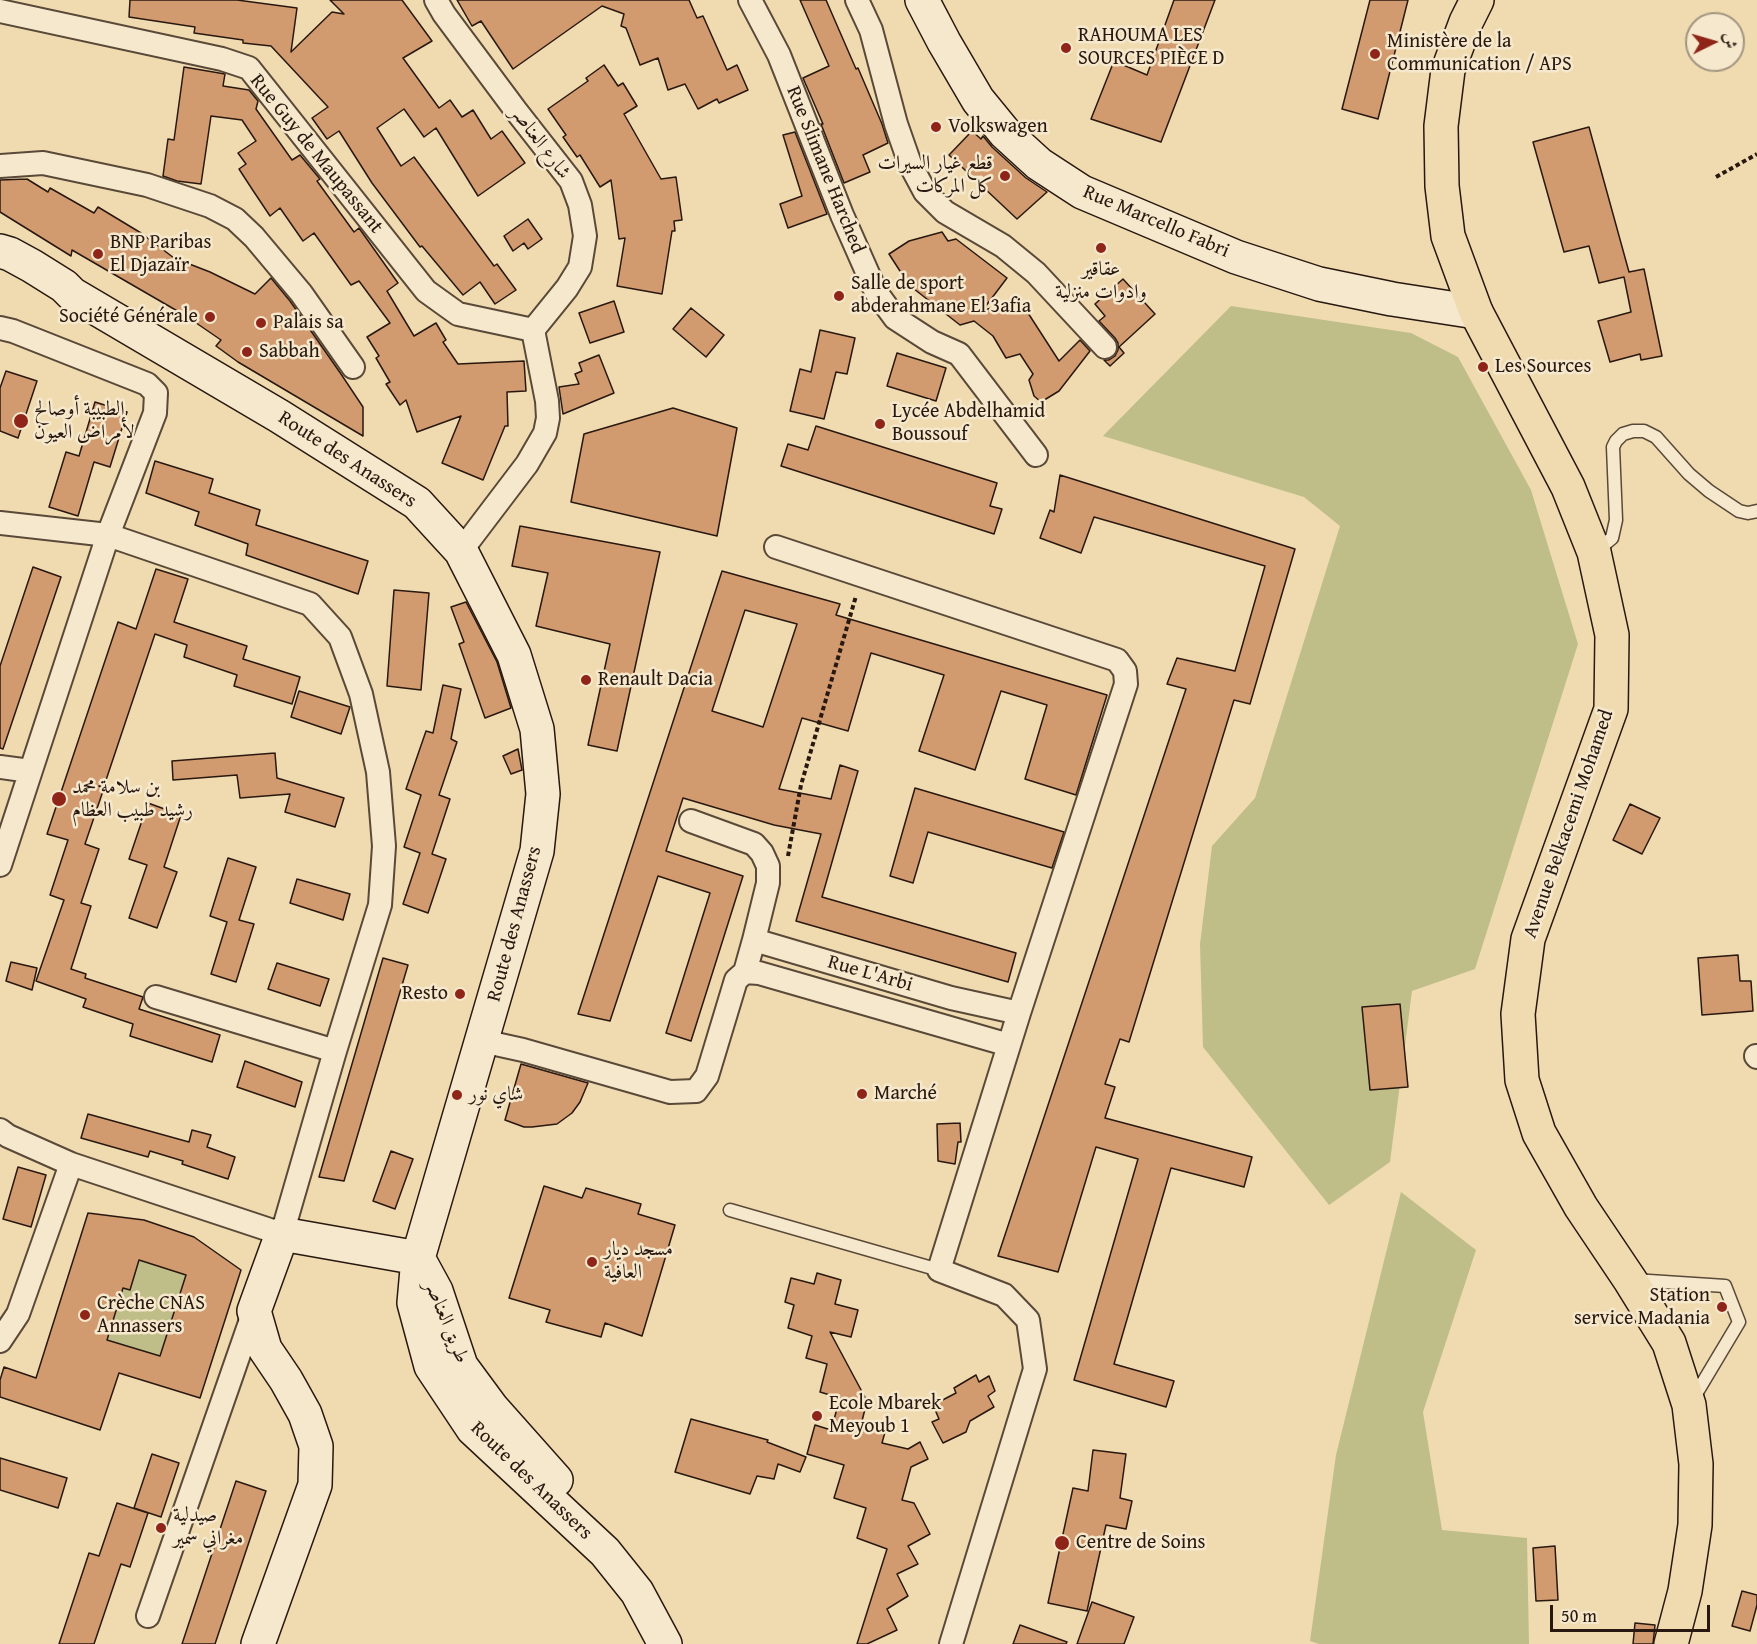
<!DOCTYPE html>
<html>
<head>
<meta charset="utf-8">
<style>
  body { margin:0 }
  #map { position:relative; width:1757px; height:1644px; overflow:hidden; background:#f0dbb1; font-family:"Gentium Book Plus",Amiri,serif }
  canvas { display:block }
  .north { position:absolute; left:1685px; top:12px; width:60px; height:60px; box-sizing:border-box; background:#f5e8cc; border:2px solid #a39580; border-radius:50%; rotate:85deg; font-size:16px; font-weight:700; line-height:24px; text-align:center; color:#28180f }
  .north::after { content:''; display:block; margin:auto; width:21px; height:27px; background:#8f2418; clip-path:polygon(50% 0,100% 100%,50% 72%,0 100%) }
  .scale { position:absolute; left:1550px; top:1605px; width:160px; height:27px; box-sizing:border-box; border:3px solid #28180f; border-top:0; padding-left:8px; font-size:18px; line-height:21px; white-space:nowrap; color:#28180f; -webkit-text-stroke:4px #f5e8cc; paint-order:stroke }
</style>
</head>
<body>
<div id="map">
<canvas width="1757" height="1644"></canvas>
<div class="north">ش</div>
<div class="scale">50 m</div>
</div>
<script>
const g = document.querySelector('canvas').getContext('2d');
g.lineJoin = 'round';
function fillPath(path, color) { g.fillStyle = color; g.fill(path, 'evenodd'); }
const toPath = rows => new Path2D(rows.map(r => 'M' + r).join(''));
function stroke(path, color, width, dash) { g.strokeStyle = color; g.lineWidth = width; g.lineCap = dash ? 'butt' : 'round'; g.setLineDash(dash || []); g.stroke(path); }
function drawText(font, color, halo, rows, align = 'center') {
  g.font = font + ' "Gentium Book Plus",Amiri,serif'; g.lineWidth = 5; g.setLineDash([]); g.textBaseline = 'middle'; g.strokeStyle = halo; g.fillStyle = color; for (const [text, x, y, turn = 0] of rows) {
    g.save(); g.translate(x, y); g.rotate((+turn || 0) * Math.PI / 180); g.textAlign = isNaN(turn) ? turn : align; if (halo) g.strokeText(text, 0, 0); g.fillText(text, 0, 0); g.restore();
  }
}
fillPath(toPath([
  [1231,306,1411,333,1458,357,1531,490,1578,644,1475,969,1412,991,1390,1162,1329,1205,1203,1047,1200,944,1212,846,1255,798,1340,526,1304,497,1103,436],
  [1401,1192,1476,1250,1423,1412,1442,1530,1527,1538,1529,1644,1319,1644,1310,1641,1336,1455],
  [139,1260,186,1275,160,1356,107,1340,123,1288,130,1290]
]), '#bfbe88');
const building = toPath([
  [130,0,237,0,297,8,291,52,332,12,344,14,330,0,402,0,432,41,403,58,439,108,450,100,462,117,473,110,491,139,502,131,525,163,478,196,436,128,424,137,404,109,377,128,401,166,414,157,494,266,497,264,516,290,495,304,480,282,463,295,422,246,420,247,372,183,339,131,327,139,312,118,328,107,271,46,243,43,243,40,194,33,195,27,129,17,130,0],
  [457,0,689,0,697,18,703,16,727,70,737,65,748,90,719,103,717,99,698,109,685,84,668,90,658,58,640,65,626,28,621,26,624,14,602,6,513,69,481,21,472,26,457,0],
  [800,0,826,0,856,69,858,68,882,124,888,143,863,155,870,172,844,183,821,124,823,124,803,78,829,66,800,0],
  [1174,0,1215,0,1161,142,1091,119,1114,61,1147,75,1174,0],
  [1370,0,1408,0,1378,119,1342,109,1370,0],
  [604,65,618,86,623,83,637,106,624,114,661,179,676,177,682,220,674,221,675,231,672,231,662,294,617,286,625,238,619,239,611,180,600,187,580,155,577,157,563,137,566,135,548,109,588,81,586,78,604,65],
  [184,67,225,74,223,86,249,90,258,101,256,109,292,160,300,155,320,179,317,181,354,232,359,228,398,283,387,291,414,336,436,323,446,340,443,342,458,364,524,361,526,391,507,392,508,426,505,426,483,480,442,463,461,416,417,432,406,400,400,405,386,384,390,382,376,358,379,356,367,337,390,323,359,281,351,285,314,233,303,241,280,208,270,216,252,189,239,169,246,164,238,153,256,141,242,120,211,116,201,184,177,181,163,176,168,139,174,140,184,67],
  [1589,127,1629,272,1644,269,1662,356,1641,360,1640,354,1610,362,1598,321,1631,312,1624,277,1599,283,1589,246,1564,252,1533,142,1589,127],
  [972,131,981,139,983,136,992,147,1026,178,1047,192,1017,219,949,155,972,131],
  [795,132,827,214,788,228,780,204,802,196,783,135,795,132],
  [27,179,48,192,50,188,94,213,98,207,141,233,174,258,210,272,255,294,271,278,290,301,341,374,363,407,363,436,238,362,216,346,221,340,186,316,72,250,71,256,0,212,0,180,27,179],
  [528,219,542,239,528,249,524,243,513,251,504,236,528,219],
  [942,232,948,241,956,239,1007,278,982,311,1019,299,1059,361,1080,340,1090,351,1059,391,1041,402,1034,396,1029,380,1033,374,1020,354,1006,358,993,336,974,321,960,325,909,285,889,254,909,241,942,232],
  [1123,279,1155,314,1119,347,1124,353,1110,366,1104,360,1109,360,1115,356,1118,350,1118,343,1115,338,1099,321,1105,316,1095,304,1123,279],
  [614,301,624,332,590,343,579,313,614,301],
  [691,308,724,335,706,357,673,329,691,308],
  [820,330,855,338,847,374,836,372,824,419,790,411,800,369,811,372,820,330],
  [897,353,946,368,936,401,887,386,897,353],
  [599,355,614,393,563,414,559,387,579,384,575,374,582,371,579,363,599,355],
  [6,371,37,381,18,438,0,431,0,388,6,371],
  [95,402,127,412,110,467,94,462,78,516,49,507,66,452,79,456,95,402],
  [673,408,737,428,717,536,571,502,584,434,673,408],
  [816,426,997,483,990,506,1002,509,994,534,781,466,788,444,808,450,816,426],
  [155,461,213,479,209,493,260,510,256,525,368,561,358,594,246,555,248,544,195,525,199,512,146,493,155,461],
  [1060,475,1295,549,1250,704,1234,700,1129,1042,1120,1039,1105,1084,1115,1087,1105,1118,1252,1157,1244,1187,1171,1168,1114,1364,1174,1381,1166,1407,1074,1380,1138,1159,1096,1147,1058,1272,998,1256,1186,689,1167,684,1177,658,1235,671,1265,566,1094,517,1081,553,1040,538,1050,510,1054,512,1060,475],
  [520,526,660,552,617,751,588,745,610,644,536,626,548,573,512,566,520,526],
  [33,567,61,577,3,749,0,748,0,666,33,567],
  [156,569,188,579,174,622,247,646,243,659,300,677,292,704,234,686,237,675,184,657,187,645,155,634,104,786,99,786,104,788,85,844,99,849,81,903,91,906,71,969,86,974,85,978,143,997,139,1009,220,1035,212,1062,130,1036,133,1024,83,1007,86,999,36,981,64,900,50,895,68,840,47,834,118,622,136,629,156,569],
  [722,571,840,604,836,615,1107,695,1076,795,1025,779,1047,705,1001,691,975,770,919,751,944,675,871,653,848,731,802,718,779,789,831,799,840,765,858,771,822,897,1016,953,1008,982,796,921,821,834,774,825,683,798,666,851,743,876,691,1041,666,1033,710,893,658,876,610,1021,578,1014,722,571],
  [745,610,797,624,763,727,712,711,745,610],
  [394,590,429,593,421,690,387,686,394,590],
  [466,602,497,662,511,708,485,718,459,644,464,642,451,607,466,602],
  [443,685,461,689,451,739,457,742,439,795,450,799,432,854,446,859,428,913,403,904,420,853,404,847,421,795,406,789,426,731,433,733,443,685],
  [299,691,350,707,341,734,291,717,299,691],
  [518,749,522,770,511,774,503,756,518,749],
  [275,753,277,778,344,798,335,827,285,812,290,794,240,798,237,775,173,780,172,761,275,753],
  [915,788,1064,832,1052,868,928,832,913,883,890,876,915,788],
  [148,803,181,815,164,867,177,872,157,928,129,918,147,865,129,859,148,803],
  [1630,804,1660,818,1642,854,1613,840,1630,804],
  [228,858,256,867,239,920,254,924,236,982,211,974,227,922,210,916,228,858],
  [297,879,350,894,343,920,290,903,297,879],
  [1738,955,1740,981,1751,981,1753,1011,1702,1015,1698,958,1738,955],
  [383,958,408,965,344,1181,319,1177,383,958],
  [11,962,37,968,32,990,6,981,11,962],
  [277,963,329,979,320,1006,268,989,277,963],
  [1400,1004,1408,1087,1370,1090,1362,1007,1400,1004],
  [245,1061,302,1082,295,1107,237,1087,245,1061],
  [521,1064,588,1083,580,1102,572,1113,557,1124,532,1127,524,1127,505,1120,521,1064],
  [88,1114,189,1142,192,1130,211,1135,207,1147,235,1157,228,1179,182,1164,183,1161,150,1151,148,1157,81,1138,88,1114],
  [960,1123,961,1142,958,1142,955,1164,938,1161,937,1124,960,1123],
  [391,1151,413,1159,395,1209,373,1201,391,1151],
  [18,1167,46,1175,31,1227,3,1219,18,1167],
  [544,1186,582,1198,586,1188,641,1204,638,1214,675,1225,642,1336,605,1323,601,1337,546,1322,550,1310,509,1298,544,1186],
  [88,1213,144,1220,194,1237,241,1270,200,1398,119,1373,100,1430,0,1397,0,1380,4,1367,36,1378,88,1213],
  [139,1260,186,1275,160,1356,107,1340,123,1288,130,1290,139,1260],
  [817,1273,841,1280,835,1304,858,1310,851,1337,830,1332,867,1401,861,1425,885,1432,882,1443,908,1449,920,1442,928,1459,911,1467,902,1500,914,1503,930,1534,908,1546,918,1564,897,1574,908,1596,887,1609,897,1630,867,1644,857,1644,887,1549,857,1538,866,1508,834,1498,844,1465,807,1454,815,1425,831,1430,840,1398,820,1392,827,1364,806,1358,812,1336,788,1328,794,1305,785,1302,791,1278,814,1284,817,1273],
  [976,1375,979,1382,989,1376,995,1391,988,1396,994,1407,970,1421,966,1432,943,1443,932,1422,939,1419,933,1405,956,1393,954,1388,976,1375],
  [691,1419,768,1440,767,1442,806,1457,800,1472,778,1464,774,1479,757,1476,750,1494,675,1472,691,1419],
  [1093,1450,1126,1454,1120,1498,1132,1501,1126,1529,1106,1525,1087,1611,1048,1603,1073,1488,1088,1491,1093,1450],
  [152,1454,179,1463,161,1517,134,1508,152,1454],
  [0,1458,67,1478,58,1508,0,1490,0,1458],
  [236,1481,266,1491,215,1644,182,1644,236,1481],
  [117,1503,148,1513,130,1567,121,1564,94,1644,59,1644,89,1553,99,1556,117,1503],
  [1555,1546,1558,1600,1536,1601,1533,1548,1555,1546],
  [1742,1591,1757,1595,1757,1605,1750,1631,1732,1626,1742,1591],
  [1092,1602,1134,1617,1124,1644,1077,1644,1092,1602],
  [1635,1623,1655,1625,1653,1644,1633,1644,1635,1623],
  [1020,1625,1067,1642,1066,1644,1013,1644,1020,1625]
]);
fillPath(building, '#d29a6f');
stroke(building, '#28180f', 1.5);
const lane = toPath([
  [1595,552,1612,538,1616,520,1613,447,1616,441,1623,434,1633,431,1644,431,1656,437,1689,474,1709,491,1739,511,1748,513,1757,511],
  [730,1210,939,1270],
  [1634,1280,1725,1286,1739,1322,1693,1399]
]);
const street = toPath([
  [436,0,444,14,517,112,571,181,580,205,585,236,580,267,567,288,533,330,547,401,548,418,545,433,527,464,461,551],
  [750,0,779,55,842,215,876,292,895,318,932,342,959,354,1036,455],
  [857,0,871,30,896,124,910,164,925,192,945,212,1003,246,1036,273,1105,347],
  [0,11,222,59,249,68,426,291,458,314,533,330],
  [0,166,43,163,147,185,210,206,235,219,254,237,301,293,353,367],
  [0,328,13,331,147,384,156,393,155,413,108,535,0,865],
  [0,523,108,535,310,604,340,637,361,694,378,772,384,846,380,905,335,1051,282,1234,71,1164,8,1136,0,1130],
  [776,547,1117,660,1125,671,1126,684,1019,1013,939,1270,1004,1295,1028,1320,1035,1369,951,1644],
  [0,767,30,771],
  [691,821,754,844,762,853,768,866,768,883,754,940],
  [745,972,754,940,951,998,1019,1013],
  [156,997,335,1051],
  [482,1041,523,1050,670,1092,696,1091,707,1076,736,980,745,972,759,973,1009,1045],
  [1756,1056,1757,1057],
  [0,1341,18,1314,71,1164],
  [148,1616,254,1311]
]);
const secondary = toPath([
  [922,0,944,42,978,100,1005,133,1039,164,1082,192,1236,257,1319,284,1392,299,1476,312],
  [0,251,10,254,32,266,64,286,72,294,279,416,417,503,461,551,514,655,537,729,543,794,537,851,418,1258,414,1303,431,1366,473,1429,605,1552,637,1592,665,1644],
  [418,1258,436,1291,461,1366,492,1408,556,1480],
  [258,1644,315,1485,316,1446,305,1414,286,1380,265,1349,254,1311,282,1234,418,1258]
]);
const primary = toPath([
  [1477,0,1466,22,1448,70,1441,126,1442,186,1448,236,1476,312,1568,487,1594,552,1612,635,1611,709,1528,939,1518,1014,1522,1080,1539,1133,1581,1207,1630,1280,1669,1343,1689,1405,1696,1464,1695,1525,1685,1591,1671,1644]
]);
stroke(lane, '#5a4938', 15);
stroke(street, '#5a4938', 26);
stroke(secondary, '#28180f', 36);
stroke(primary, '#28180f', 36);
stroke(toPath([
  [1716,177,1757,154],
  [788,856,801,785,856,596]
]), '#28180f', 4, [4.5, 3]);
stroke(lane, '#f5e8cc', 12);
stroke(street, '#f5e8cc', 22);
stroke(secondary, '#f5e8cc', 33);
stroke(primary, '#f0dbb1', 33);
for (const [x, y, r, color] of [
  [1066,48,6,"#8f2418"],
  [1375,54,6,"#8f2418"],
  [936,127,6,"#8f2418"],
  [1005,176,6,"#8f2418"],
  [1101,248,6,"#8f2418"],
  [98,254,6,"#8f2418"],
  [839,296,6,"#8f2418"],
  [210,317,6,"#8f2418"],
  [261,323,6,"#8f2418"],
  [247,352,6,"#8f2418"],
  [1483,367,6,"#8f2418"],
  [21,421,8,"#8f2418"],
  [880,424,6,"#8f2418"],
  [586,680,6,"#8f2418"],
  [59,799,8,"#8f2418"],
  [460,994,6,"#8f2418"],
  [862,1094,6,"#8f2418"],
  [457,1095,6,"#8f2418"],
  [592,1262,6,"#8f2418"],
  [1722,1307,6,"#8f2418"],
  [85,1315,6,"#8f2418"],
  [817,1416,6,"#8f2418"],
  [161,1528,6,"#8f2418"],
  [1062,1543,8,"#8f2418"]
]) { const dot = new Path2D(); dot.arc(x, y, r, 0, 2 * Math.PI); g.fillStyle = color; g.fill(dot); stroke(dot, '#f5e8cc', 2); }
drawText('20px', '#28180f', '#f5e8cc', [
  ["RAHOUMA LES",1078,36],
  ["SOURCES PIÈCE D",1078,59],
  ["Ministère de la",1387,42],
  ["Communication / APS",1387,65],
  ["Volkswagen",948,127],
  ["قطع غيار السيرات",993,164,"right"],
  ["كل المركات",993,187,"right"],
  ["BNP Paribas",110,243],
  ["El Djazaïr",110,266],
  ["عقاقير",1101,270,"center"],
  ["وادوات منزلية",1101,293,"center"],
  ["Salle de sport",851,284],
  ["abderahmane El 3afia",851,307],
  ["Société Générale",198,317,"right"],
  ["Palais sa",273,323],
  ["Sabbah",259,352],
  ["Les Sources",1495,367],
  ["الطبيبة أوصالح",34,410],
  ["لأمراض العيون",34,433],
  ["Lycée Abdelhamid",892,412],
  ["Boussouf",892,435],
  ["Renault Dacia",598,680],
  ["بن سلامة محمد",72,788],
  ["رشيد طبيب العظام",72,811],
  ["Resto",448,994,"right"],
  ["Marché",874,1094],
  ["شاي نور",469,1095],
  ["مسجد ديار",604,1250],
  ["العافية",604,1273],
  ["Station",1710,1296,"right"],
  ["service Madania",1710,1319,"right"],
  ["Crèche CNAS",97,1304],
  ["Annassers",97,1327],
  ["Ecole Mbarek",829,1404],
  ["Meyoub 1",829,1427],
  ["صيدلية",173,1516],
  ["مغراني سمير",173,1539],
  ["Centre de Soins",1076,1543]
], 'left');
drawText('20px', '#28180f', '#f5e8cc', [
  ["شارع العناصر",540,143,53],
  ["Rue Guy de Maupassant",316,154,51],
  ["Rue Slimane Harched",825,170,68],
  ["Rue Marcello Fabri",1156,222,23],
  ["Route des Anassers",347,460,33],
  ["Avenue Belkacemi Mohamed",1569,824,-71],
  ["Route des Anassers",515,924,-75],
  ["Rue L'Arbi",870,974,16],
  ["طريق العناصر",446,1322,68],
  ["Route des Anassers",531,1481,44]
]);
</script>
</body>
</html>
